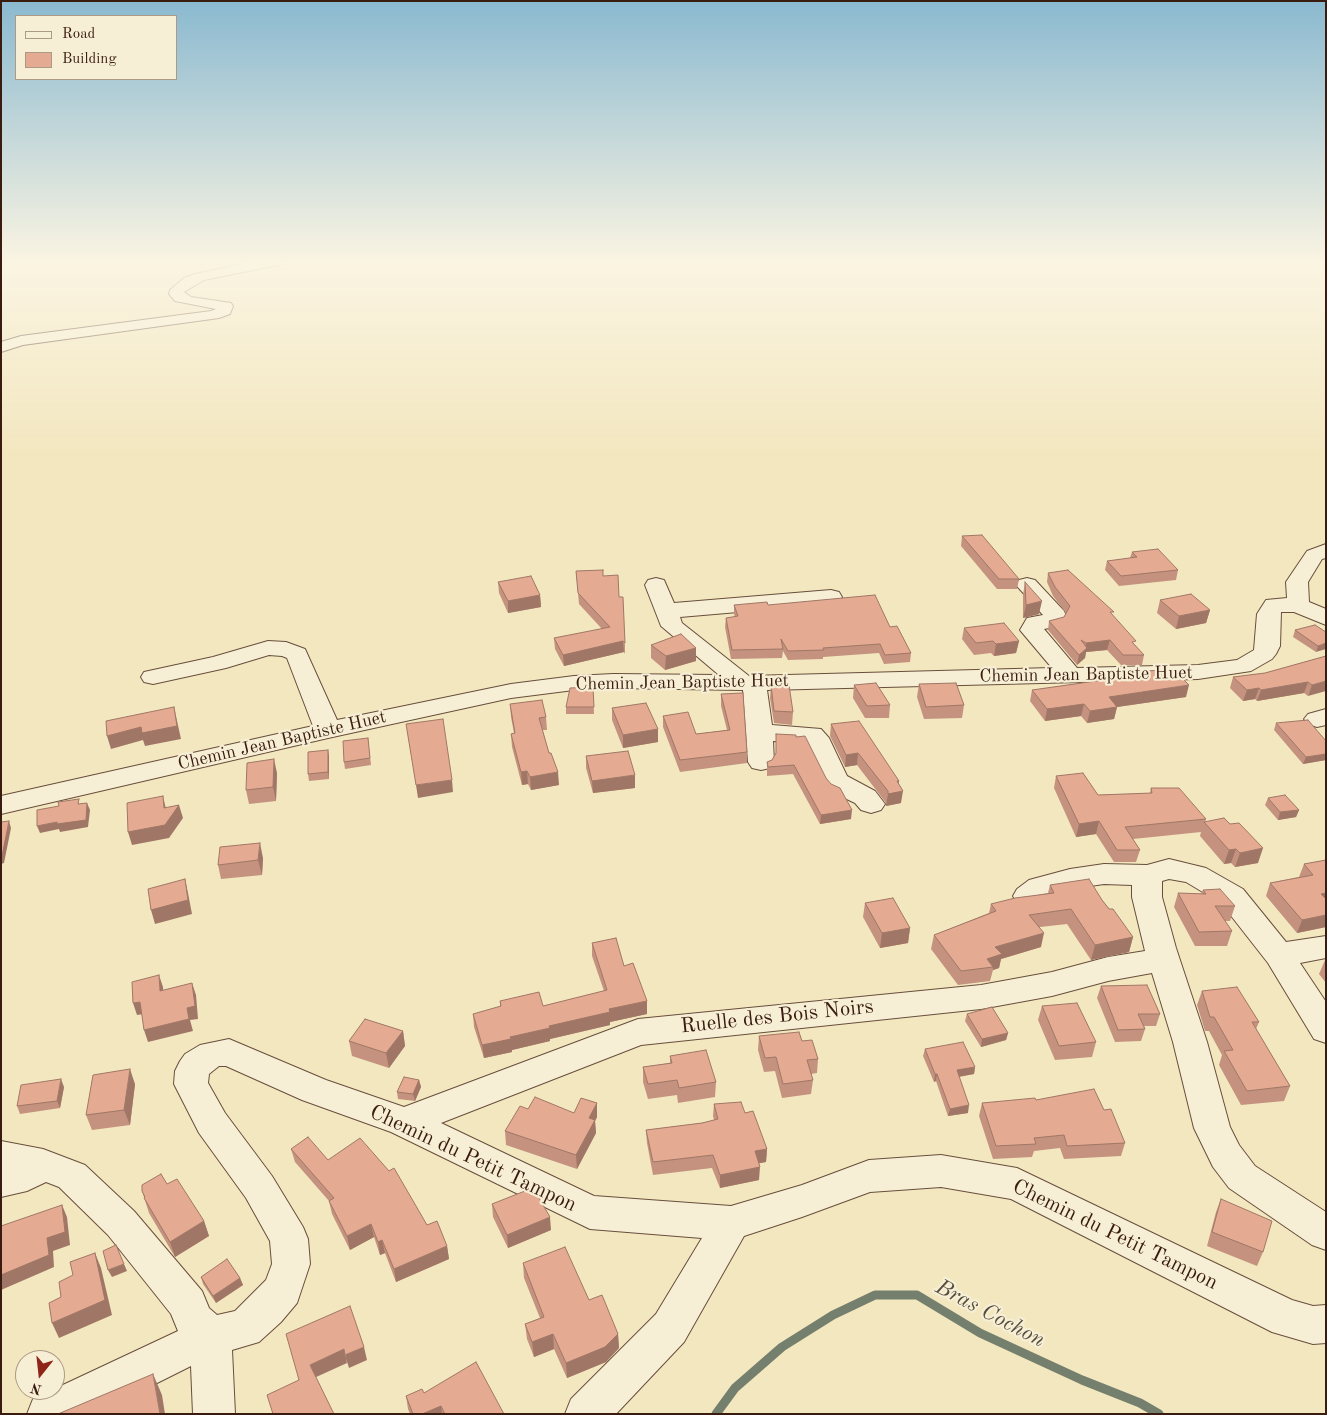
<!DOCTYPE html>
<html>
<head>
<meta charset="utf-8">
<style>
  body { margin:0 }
  #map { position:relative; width:1327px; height:1415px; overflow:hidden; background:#f3e7bf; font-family:"Old Standard TT",serif }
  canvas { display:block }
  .frame { position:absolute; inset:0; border:2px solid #391b10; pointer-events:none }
  .legend { position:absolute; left:15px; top:15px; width:162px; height:65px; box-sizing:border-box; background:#f7efd5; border:1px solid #ab9a86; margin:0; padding:6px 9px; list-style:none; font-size:15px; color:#391b10 }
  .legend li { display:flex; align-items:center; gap:10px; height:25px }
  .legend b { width:25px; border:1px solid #ab9a86 }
  .north { position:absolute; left:15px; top:1350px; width:50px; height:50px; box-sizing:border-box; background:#f7efd5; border:1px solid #ab9a86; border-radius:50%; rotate:196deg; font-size:14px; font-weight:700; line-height:20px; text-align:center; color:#391b10 }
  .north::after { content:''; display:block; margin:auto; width:18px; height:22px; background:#8f2418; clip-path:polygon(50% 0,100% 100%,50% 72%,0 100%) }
</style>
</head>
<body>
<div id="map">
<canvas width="1327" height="1415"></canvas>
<div class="frame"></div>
<ul class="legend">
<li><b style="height:6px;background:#f7efd5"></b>Road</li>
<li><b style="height:14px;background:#e4aa92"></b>Building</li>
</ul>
<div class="north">N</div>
</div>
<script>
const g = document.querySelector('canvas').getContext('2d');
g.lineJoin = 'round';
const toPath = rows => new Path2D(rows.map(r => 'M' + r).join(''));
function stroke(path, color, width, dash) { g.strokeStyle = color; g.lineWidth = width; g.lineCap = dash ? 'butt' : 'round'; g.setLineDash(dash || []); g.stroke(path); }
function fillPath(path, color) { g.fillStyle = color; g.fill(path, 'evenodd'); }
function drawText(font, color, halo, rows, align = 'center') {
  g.font = font + ' "Old Standard TT",serif'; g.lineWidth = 4.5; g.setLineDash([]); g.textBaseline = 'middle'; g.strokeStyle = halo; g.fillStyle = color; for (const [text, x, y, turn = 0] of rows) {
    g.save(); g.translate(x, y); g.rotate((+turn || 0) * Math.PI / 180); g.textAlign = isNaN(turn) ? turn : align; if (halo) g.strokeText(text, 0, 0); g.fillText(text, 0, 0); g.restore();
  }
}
stroke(toPath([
  [716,1414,735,1388,782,1347,833,1315,875,1295,917,1295,980,1333,1082,1380,1140,1403,1159,1414]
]), '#757f6d', 9);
const minor = toPath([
  [261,260,290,260,283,264,204,280,184,292,191,297,231,303,233,306,230,314,219,318,23,345,1,352,1,342,21,336,211,311,216,309,175,301,169,294,170,290,184,278,195,274,261,260],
  [1326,544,1326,558,1322,559,1308,582,1309,602,1326,609,1326,625,1294,612,1281,612,1280,646,1276,654,1272,659,1251,671,1198,679,767,690,772,725,821,729,829,738,847,776,875,791,885,804,881,810,871,813,861,810,855,803,832,792,827,786,805,742,773,741,774,762,770,768,761,770,752,768,748,762,743,690,613,688,574,690,511,698,328,738,1,814,1,796,313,726,287,658,282,656,269,655,226,668,153,684,144,682,141,677,144,672,213,657,268,641,286,642,305,649,337,720,511,684,574,676,613,674,719,675,661,626,645,585,648,580,656,578,664,580,674,603,831,590,839,592,842,597,839,602,831,604,680,617,682,623,749,676,1052,668,1020,630,1027,618,1043,615,1016,585,1019,580,1027,578,1035,580,1064,611,1066,616,1060,626,1044,629,1077,668,1198,665,1237,660,1254,650,1257,614,1266,600,1287,598,1286,582,1307,551,1326,544],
  [1326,709,1326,725,1317,727,1308,724,1304,719,1308,714,1326,709],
  [1169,859,1206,868,1243,889,1286,942,1326,936,1326,958,1300,963,1326,1002,1326,1043,1314,1039,1268,963,1221,903,1186,882,1169,879,1162,881,1162,897,1176,948,1207,1042,1230,1127,1239,1145,1255,1166,1326,1212,1326,1250,1312,1245,1229,1188,1213,1167,1194,1128,1173,1042,1152,973,1108,981,1052,996,981,1009,641,1045,441,1123,594,1196,731,1206,802,1185,869,1160,941,1155,1017,1168,1292,1300,1313,1306,1326,1305,1326,1343,1313,1344,1272,1332,1011,1199,941,1187,870,1192,802,1217,744,1236,684,1342,616,1414,565,1414,571,1399,656,1314,702,1238,590,1229,391,1132,302,1100,226,1066,219,1066,209,1074,208,1083,225,1113,272,1176,303,1227,308,1239,310,1264,297,1303,281,1322,259,1342,232,1350,235,1414,193,1414,191,1366,95,1414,27,1414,33,1399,178,1331,171,1314,108,1235,59,1187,46,1182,27,1191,1,1197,1,1141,43,1149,85,1165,134,1211,202,1291,209,1308,217,1315,235,1311,266,1280,272,1264,270,1241,246,1198,199,1133,174,1084,175,1071,180,1061,185,1054,200,1045,229,1039,326,1080,404,1107,638,1019,981,985,1052,972,1108,957,1145,951,1132,897,1132,885,1104,884,1070,889,1049,895,1039,903,1028,906,1017,903,1013,896,1017,889,1029,880,1070,869,1104,864,1147,865,1169,859]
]);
stroke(minor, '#684e3c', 2);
fillPath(minor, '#f7efd5');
fillPath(toPath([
  [962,536,1019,579,1017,589,997,589,961,546],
  [1132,552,1178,570,1176,580,1119,586,1105,570,1107,561,1130,558],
  [576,571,603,576,619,597,625,643,625,654,624,652,564,666,555,649,554,638,602,629,579,604],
  [1048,573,1113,616,1135,645,1144,655,1142,665,1121,665,1107,650,1086,652,1085,658,1077,665,1048,630,1049,621,1064,617,1066,613,1053,596,1047,582],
  [498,582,540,595,541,607,508,613,499,593],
  [1025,582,1039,614,1023,618,1023,595],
  [1160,600,1210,610,1206,623,1176,629,1157,613],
  [734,605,768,605,890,627,911,653,910,662,884,664,879,653,823,657,823,659,788,660,783,651,782,658,731,659,725,627,726,618,735,617,734,614],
  [964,628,1019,641,1016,653,994,656,991,653,974,655,962,639],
  [1295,630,1326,632,1316,652,1293,637],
  [651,645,696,648,696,661,665,670,651,658],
  [1326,656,1308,696,1304,693,1257,701,1255,699,1243,701,1230,688,1233,677,1265,673],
  [1139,671,1186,697,1117,707,1114,719,1087,723,1081,716,1045,721,1030,701,1032,690,1110,679,1139,673],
  [919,684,964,705,962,718,924,719,917,697],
  [771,685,793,712,792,725,774,723,770,698],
  [854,685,890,705,889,718,865,718,853,698],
  [593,687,594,714,566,714,566,707],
  [721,694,747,752,747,763,680,772,663,727,663,716,696,734,727,730,721,706],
  [510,704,546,717,547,730,542,730,559,785,531,790,528,784,522,785,512,747,511,734,514,733,511,717],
  [612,708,658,729,658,742,623,748,612,720],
  [1276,723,1326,741,1326,760,1303,764,1274,730],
  [831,724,899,785,901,803,886,806,886,803,857,765,845,767,830,736],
  [776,734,796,737,826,778,851,819,820,824,793,774,767,776,767,762,772,760,776,754],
  [368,738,371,765,345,769,344,762],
  [328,750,329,757,329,779,309,781,308,774],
  [586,756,635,788,593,793,586,768],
  [277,773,276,801,249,804,246,790],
  [1056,776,1098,795,1150,793,1151,788,1206,819,1205,822,1258,863,1235,867,1231,863,1224,864,1200,836,1201,832,1133,839,1140,850,1136,862,1114,862,1096,834,1076,837,1054,788],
  [1268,798,1299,810,1296,817,1278,820,1265,805],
  [263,858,262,875,221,879,218,865],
  [1326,860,1326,927,1297,933,1266,896,1270,883,1299,877,1304,864],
  [1050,885,1102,900,1133,937,1129,952,1091,960,1067,924,1040,927,1041,947,1001,959,999,968,993,970,990,981,958,985,931,949,934,935,989,913,991,904,1048,893],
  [1203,890,1235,906,1230,921,1225,921,1232,931,1227,946,1195,946,1174,907,1178,893,1201,894],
  [865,903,910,928,908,943,880,948,863,917],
  [592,943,624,966,647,1001,647,1014,610,1022,610,1025,550,1039,550,1041,512,1050,512,1052,484,1058,474,1027,473,1014,500,1007,500,1001,543,1006,604,991,592,956],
  [1325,960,1326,960,1326,983,1319,974],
  [1101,986,1160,1014,1156,1026,1144,1026,1145,1029,1141,1041,1115,1042,1097,998],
  [1202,991,1259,1022,1256,1029,1290,1086,1284,1101,1241,1105,1219,1065,1222,1055,1209,1031,1205,1031,1197,1005],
  [1042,1006,1096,1042,1092,1057,1055,1060,1038,1020],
  [967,1014,1008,1033,1006,1040,981,1047,965,1021],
  [403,1031,405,1046,389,1068,352,1056,349,1041],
  [759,1036,818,1059,817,1073,811,1074,813,1080,811,1094,782,1098,775,1071,764,1072,758,1050],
  [925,1049,975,1067,974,1074,959,1077,968,1113,948,1116,936,1081,934,1082,923,1056],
  [670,1056,716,1082,715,1097,678,1103,677,1095,648,1099,643,1082,643,1067,670,1063],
  [419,1080,421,1087,415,1101,398,1099,397,1092],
  [135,1084,130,1125,92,1130,86,1115],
  [64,1087,60,1108,20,1114,17,1106],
  [1036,1100,1104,1110,1125,1143,1121,1156,1064,1159,1060,1148,1034,1151,1032,1157,993,1159,979,1116,982,1103],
  [597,1103,597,1117,595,1121,596,1133,577,1169,506,1145,505,1131,528,1109,574,1113],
  [714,1104,745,1113,767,1149,766,1162,759,1163,759,1180,720,1188,712,1168,653,1175,647,1143,646,1130,702,1123,714,1120,713,1116],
  [291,1149,328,1160,427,1225,447,1246,449,1259,396,1282,385,1253,380,1255,374,1237,350,1250,332,1214,329,1201,295,1162],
  [167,1184,204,1221,209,1236,175,1257,149,1213,142,1191],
  [1221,1199,1263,1252,1257,1266,1207,1246,1216,1212],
  [492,1204,551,1230,508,1248,493,1217],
  [523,1263,589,1300,618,1334,619,1348,606,1362,567,1378,554,1349,534,1357,527,1339,525,1324,540,1318,524,1278],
  [201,1277,240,1278,243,1285,216,1303,203,1284],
  [424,1393,504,1414,410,1414,408,1409,406,1396]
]), '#c4927e');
fillPath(toPath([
  [540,595,541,607,508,613,508,601],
  [1042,601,1039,614,1023,618,1026,605],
  [1210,610,1206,623,1176,629,1179,616],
  [1110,640,1107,650,1086,652,1085,658,1077,665,1079,655,1085,650,1086,643],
  [623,641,624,652,564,666,563,655],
  [1019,641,1016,653,994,656,996,644],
  [1326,643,1326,649,1316,652,1318,646],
  [696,648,696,661,665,670,666,656],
  [1326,681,1326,691,1308,696,1312,685],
  [1308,682,1304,693,1257,701,1261,690],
  [1189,685,1186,697,1117,707,1114,719,1087,723,1090,711,1109,697],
  [1259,688,1255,699,1243,701,1247,690],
  [1084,704,1081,716,1045,721,1047,709],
  [174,707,181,739,145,746,143,740,111,749,107,736],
  [658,729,658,742,623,748,623,735],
  [328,750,329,757,329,779,328,772],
  [858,753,857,765,845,767,846,755],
  [1326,754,1326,760,1303,764,1306,757],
  [274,759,277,773,276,801,273,787],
  [527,771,528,784,522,785,521,772],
  [558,772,559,785,531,790,530,777],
  [635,775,635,788,593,793,592,781],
  [452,780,453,792,418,798,416,785],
  [897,781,899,781,898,792,903,791,901,803,886,806,888,794],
  [163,796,166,809,179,805,183,818,169,838,132,845,128,832,164,808],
  [87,803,90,810,88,827,60,832,59,829,40,833,37,826,57,822],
  [852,810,851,819,820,824,821,815],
  [1299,810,1296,817,1278,820,1280,812],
  [9,821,11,828,4,863,1,864,1,856],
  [1099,821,1096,834,1076,837,1079,824],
  [260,843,263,858,262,875,258,860],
  [1263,848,1258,863,1235,867,1240,853],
  [1236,849,1231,863,1224,864,1229,850],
  [185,879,188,893,192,914,155,924,151,910],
  [1326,893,1326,906,1321,894],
  [1326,915,1326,927,1297,933,1302,920],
  [910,928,908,943,880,948,882,933],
  [1044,933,1041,947,1001,959,999,968,993,970,993,967,987,959,995,947],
  [1133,937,1129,952,1091,960,1095,945],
  [159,975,163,987,164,1003,160,991],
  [192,983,196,995,198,1019,190,1020,193,1031,148,1042,144,1030,187,1008],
  [647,1001,647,1014,610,1022,610,1025,550,1039,550,1041,512,1050,512,1052,484,1058,482,1045,609,1009],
  [140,1002,144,1014,137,1015,133,1003],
  [403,1031,405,1046,389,1068,386,1053],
  [1008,1033,1006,1040,981,1047,982,1039],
  [975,1067,974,1074,956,1077,957,1070],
  [130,1069,135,1084,130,1125,124,1110],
  [935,1074,937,1074,936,1081,934,1082],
  [61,1079,64,1087,60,1108,57,1101],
  [419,1080,421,1087,415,1101,413,1094],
  [597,1103,597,1117,595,1121,596,1133,577,1169,576,1155,589,1118],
  [969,1105,968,1113,948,1116,950,1109],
  [767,1149,766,1162,755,1164,755,1151],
  [760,1167,759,1180,720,1188,720,1175],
  [62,1205,67,1217,70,1245,53,1251,54,1267,1,1290,1,1275,47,1238],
  [550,1217,551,1230,508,1248,507,1235],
  [204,1221,209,1236,175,1257,170,1242],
  [371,1224,374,1237,350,1250,347,1236],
  [382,1240,385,1253,380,1255,378,1242],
  [447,1246,449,1259,396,1282,394,1269],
  [95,1253,101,1268,112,1315,59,1338,52,1323],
  [124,1264,127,1271,112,1277,108,1270],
  [240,1278,243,1285,216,1303,213,1296],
  [553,1334,554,1349,534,1357,532,1342],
  [618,1334,619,1348,606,1362,567,1378,566,1363],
  [364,1347,367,1360,349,1368,345,1355],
  [344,1349,347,1363,314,1378,310,1365],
  [153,1374,162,1395,165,1414,160,1414],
  [441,1406,442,1414,422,1414]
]), '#a07766');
const building = toPath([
  [982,535,1019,579,999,579,962,536,982,535],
  [1158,549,1178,570,1121,576,1107,561,1137,557,1132,552,1158,549],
  [603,570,603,576,618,575,619,597,623,597,625,643,623,641,563,655,554,638,610,627,578,593,576,571,603,570],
  [1068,570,1114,612,1110,612,1136,641,1132,642,1144,655,1123,655,1110,640,1086,643,1081,640,1087,648,1079,655,1049,621,1064,617,1070,606,1055,587,1048,573,1068,570],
  [531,576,540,595,508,601,498,582,531,576],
  [1025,582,1042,601,1026,605,1025,582],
  [1191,594,1210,610,1179,616,1160,600,1191,594],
  [875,595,890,627,897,626,911,653,885,655,880,644,823,648,824,650,788,651,781,639,783,649,732,650,726,618,738,616,734,605,767,602,768,605,875,595],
  [1004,623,1019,641,996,644,993,641,976,643,964,628,1004,623],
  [1315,625,1326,632,1326,643,1318,646,1295,630,1315,625],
  [681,634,696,648,666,656,651,645,681,634],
  [1326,656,1326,681,1312,685,1308,682,1261,690,1259,688,1247,690,1233,677,1265,673,1326,656],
  [1174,670,1189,685,1109,697,1117,707,1090,711,1084,704,1047,709,1032,690,1110,679,1141,673,1139,671,1174,670],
  [876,683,890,705,867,706,854,685,876,683],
  [956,683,964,705,926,707,919,684,956,683],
  [771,685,789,685,793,712,774,711,771,685],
  [593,687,594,707,566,707,570,688,593,687],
  [743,693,747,752,680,760,663,716,688,712,696,734,730,730,721,694,743,693],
  [542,700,546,717,539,718,549,753,551,753,558,772,530,777,527,771,521,772,511,734,515,733,510,704,542,700],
  [646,703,658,729,623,735,612,708,646,703],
  [174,707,177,726,142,733,141,727,107,736,106,721,174,707],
  [443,719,452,780,416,785,406,724,443,719],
  [1308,720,1326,741,1326,754,1306,757,1276,723,1308,720],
  [859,721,899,781,897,781,903,791,888,794,888,791,858,753,846,755,831,724,859,721],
  [776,734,796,735,796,737,805,736,826,778,831,784,840,788,852,810,821,815,794,765,768,767,767,762,772,760,776,753,776,734],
  [368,738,370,758,344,762,343,741,368,738],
  [328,750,328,772,308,774,308,752,328,750],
  [628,751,635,775,592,781,586,756,628,751],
  [274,759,273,787,246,790,247,763,274,759],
  [1083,773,1098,795,1152,793,1151,788,1179,788,1206,819,1125,827,1140,850,1117,850,1099,821,1079,824,1056,776,1083,773],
  [1285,795,1299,810,1280,812,1268,798,1285,795],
  [163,796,164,808,179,805,165,825,128,832,127,803,163,796],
  [79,799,78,804,87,803,86,820,57,824,57,822,37,826,37,810,59,806,58,802,79,799],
  [1224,818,1230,824,1239,823,1263,848,1240,853,1236,849,1229,850,1204,822,1224,818],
  [9,821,2,856,1,856,1,822,9,821],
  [260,843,258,860,218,865,220,847,260,843],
  [1326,860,1326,893,1321,894,1326,899,1326,915,1302,920,1270,883,1313,875,1304,864,1326,860],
  [185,879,188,900,151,910,148,889,185,879],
  [1089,879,1102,900,1109,909,1113,909,1133,937,1095,945,1071,909,1029,915,1044,933,995,947,1002,954,987,959,993,967,961,971,934,935,996,911,991,904,1015,898,1054,893,1050,885,1089,879],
  [1220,889,1235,906,1215,906,1232,931,1199,932,1178,893,1206,894,1203,890,1220,889],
  [893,898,910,928,882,933,865,903,893,898],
  [616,938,624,966,633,963,647,1001,609,1009,610,1012,549,1026,550,1028,510,1037,511,1039,482,1045,473,1014,501,1006,500,1001,539,992,543,1006,607,990,592,943,616,938],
  [159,975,160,991,192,983,195,1006,187,1008,189,1019,144,1030,140,1002,133,1003,132,982,159,975],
  [1147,985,1160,1014,1138,1014,1145,1029,1118,1030,1101,986,1147,985],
  [1237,987,1259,1022,1252,1022,1290,1086,1247,1091,1224,1051,1233,1050,1214,1017,1210,1017,1202,991,1237,987],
  [1077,1003,1096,1042,1059,1046,1042,1006,1077,1003],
  [992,1007,1008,1033,982,1039,967,1014,992,1007],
  [365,1019,403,1031,386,1053,349,1041,365,1019],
  [799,1032,802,1041,812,1040,818,1059,807,1060,813,1080,783,1084,776,1057,765,1058,759,1036,799,1032],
  [963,1042,975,1067,957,1070,969,1105,950,1109,937,1074,935,1074,925,1049,963,1042],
  [706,1050,716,1082,679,1088,677,1080,648,1084,643,1067,672,1063,670,1056,706,1050],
  [130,1069,124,1110,86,1115,93,1075,130,1069],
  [404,1077,419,1080,413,1094,397,1092,404,1077],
  [61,1079,57,1101,17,1106,21,1085,61,1079],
  [1094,1089,1104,1110,1111,1109,1125,1143,1067,1146,1064,1135,1034,1138,1036,1144,996,1146,982,1103,1035,1098,1036,1100,1094,1089],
  [535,1097,574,1113,581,1098,597,1103,589,1118,595,1120,576,1155,505,1131,520,1106,528,1109,535,1097],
  [741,1102,745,1113,753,1111,767,1149,755,1151,760,1167,720,1175,713,1155,653,1162,646,1130,702,1123,718,1119,714,1104,741,1102],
  [308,1137,328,1160,360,1138,389,1171,394,1168,427,1225,437,1221,447,1246,394,1269,382,1240,378,1242,371,1224,347,1236,329,1201,334,1198,291,1149,308,1137],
  [161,1174,167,1184,177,1179,204,1221,170,1242,144,1198,145,1197,142,1191,142,1185,161,1174],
  [530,1189,535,1191,550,1217,507,1235,492,1204,530,1189],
  [1221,1199,1272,1221,1263,1252,1212,1232,1221,1199],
  [62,1205,65,1232,47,1238,49,1255,1,1275,1,1226,62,1205],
  [116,1245,124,1264,108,1270,103,1251,116,1245],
  [565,1247,589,1300,602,1295,618,1334,605,1347,566,1363,553,1334,532,1342,525,1324,544,1317,523,1263,565,1247],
  [95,1253,105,1300,52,1323,49,1303,61,1297,59,1282,73,1275,70,1262,95,1253],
  [227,1259,240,1278,213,1296,201,1277,227,1259],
  [350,1306,364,1347,345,1355,344,1349,310,1365,334,1414,273,1414,267,1395,299,1380,286,1334,350,1306],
  [476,1362,504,1414,445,1414,441,1406,422,1414,413,1414,406,1396,422,1389,424,1393,476,1362],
  [153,1374,160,1414,58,1414,153,1374]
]);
fillPath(building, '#e4aa92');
stroke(building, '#a07766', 1);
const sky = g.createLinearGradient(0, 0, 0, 458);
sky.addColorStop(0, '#8ab9d0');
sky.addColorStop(0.57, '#faf4e2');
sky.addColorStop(1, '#faf4e200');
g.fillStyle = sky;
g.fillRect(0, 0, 1327, 458);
drawText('18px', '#391b10', '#f7efd5', [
  ["Chemin Jean Baptiste Huet",1086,675,-1],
  ["Chemin Jean Baptiste Huet",682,683,-1],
  ["Chemin Jean Baptiste Huet",282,741,-13]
]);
drawText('21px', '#391b10', '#f7efd5', [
  ["Ruelle des Bois Noirs",777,1017,-6],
  ["Chemin du Petit Tampon",473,1159,25],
  ["Chemin du Petit Tampon",1115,1235,26]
]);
drawText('italic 22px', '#574d3e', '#f7efd5', [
  ["Bras Cochon",990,1314,28]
]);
</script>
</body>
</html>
